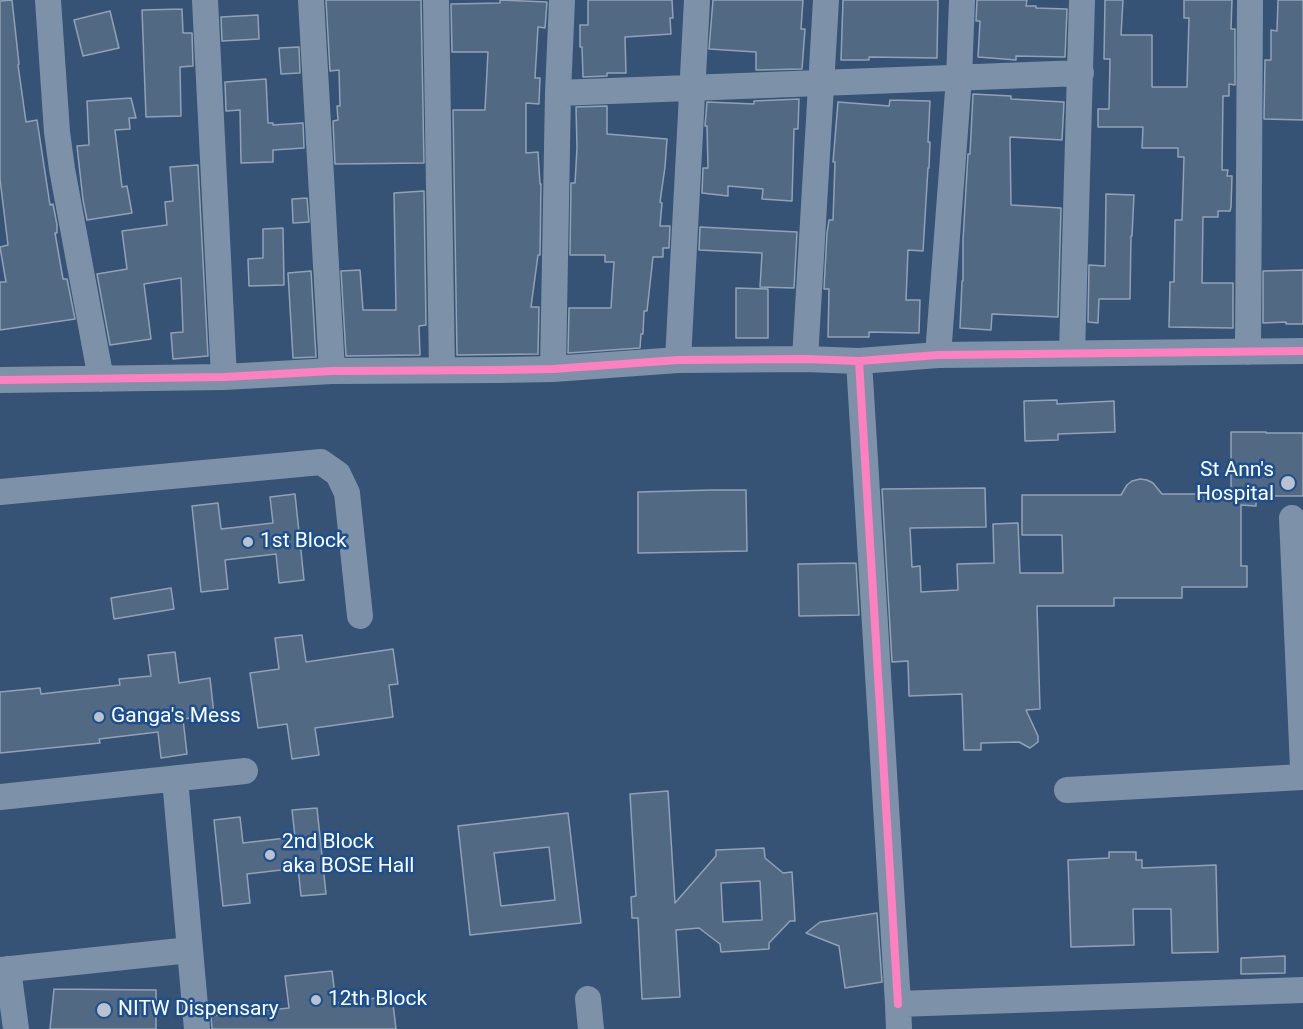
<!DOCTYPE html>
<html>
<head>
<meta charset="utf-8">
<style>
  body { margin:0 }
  canvas { display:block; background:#365274 }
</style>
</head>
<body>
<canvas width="1303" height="1029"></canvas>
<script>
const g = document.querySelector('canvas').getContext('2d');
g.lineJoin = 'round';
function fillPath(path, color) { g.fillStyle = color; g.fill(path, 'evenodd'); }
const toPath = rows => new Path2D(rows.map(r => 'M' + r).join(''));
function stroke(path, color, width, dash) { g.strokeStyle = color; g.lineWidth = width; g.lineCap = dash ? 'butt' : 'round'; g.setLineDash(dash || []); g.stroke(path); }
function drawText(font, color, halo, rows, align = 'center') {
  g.font = font + ' Roboto,sans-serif'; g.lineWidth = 5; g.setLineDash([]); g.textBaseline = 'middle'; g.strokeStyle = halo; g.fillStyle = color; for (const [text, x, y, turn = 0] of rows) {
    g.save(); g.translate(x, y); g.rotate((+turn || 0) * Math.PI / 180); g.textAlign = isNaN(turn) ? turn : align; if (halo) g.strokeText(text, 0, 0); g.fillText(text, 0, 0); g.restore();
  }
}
const building = toPath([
  [12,0,19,64,18,65,26,122,37,120,50,205,53,204,57,225,57,233,55,233,63,279,67,279,75,319,0,330,0,282,6,282,0,247,8,245,0,179,0,1,12,0],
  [326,0,421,0,424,163,335,164,333,121,338,120,337,106,340,106,339,70,330,71,326,0],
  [500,0,547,2,545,28,538,27,535,78,540,78,539,104,526,103,526,153,538,152,540,184,541,184,540,255,538,255,531,307,539,307,538,354,457,355,453,110,485,110,488,52,452,52,451,4,500,3,500,0],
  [588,0,672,0,673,18,670,18,671,34,625,37,626,73,607,73,607,76,583,77,582,47,580,47,580,25,588,25,588,0],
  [713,0,803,0,801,29,805,29,802,69,756,70,756,52,709,49,713,0],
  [843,0,938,0,937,58,869,57,869,60,841,60,843,0],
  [977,0,1027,0,1026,6,1036,6,1036,8,1067,9,1065,57,1016,56,1016,60,978,57,980,21,976,21,977,0],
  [1105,0,1123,0,1121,35,1152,35,1152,87,1187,87,1189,18,1184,18,1184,0,1232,0,1231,29,1235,29,1235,85,1229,84,1229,96,1223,96,1222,170,1228,170,1227,176,1232,176,1231,207,1230,211,1218,211,1218,217,1203,217,1202,283,1233,283,1233,328,1169,327,1170,282,1174,282,1175,220,1182,220,1184,157,1178,157,1178,148,1142,148,1143,127,1098,127,1098,109,1109,109,1110,59,1104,59,1105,0],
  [1278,0,1303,0,1303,120,1264,119,1265,60,1271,60,1271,30,1277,31,1278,0],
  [182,9,183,33,192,33,193,66,180,67,181,116,146,117,142,10,182,9],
  [110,11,119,48,83,56,74,20,110,11],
  [258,15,259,39,222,41,221,17,258,15],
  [299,47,300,73,281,74,279,48,299,47],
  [266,79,268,123,273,123,273,125,303,123,304,148,273,150,273,162,241,163,240,110,226,111,225,82,266,79],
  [973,94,1011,96,1011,99,1064,102,1062,140,1010,137,1011,205,1061,208,1058,317,992,314,991,330,960,328,962,281,963,281,963,240,968,154,970,154,973,94],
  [131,98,136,118,129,118,130,129,115,130,122,187,127,186,132,213,87,220,83,200,77,146,89,145,87,101,131,98],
  [799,99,798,129,794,129,792,201,762,199,763,189,728,186,728,196,702,193,703,168,708,168,707,126,705,126,707,102,754,104,754,101,799,99],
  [890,100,930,101,928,142,930,142,929,168,928,168,923,251,908,250,906,300,920,300,919,333,869,332,869,337,828,337,829,289,824,289,827,233,829,220,833,220,835,162,833,162,838,102,889,106,890,100],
  [607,106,607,134,667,139,665,167,660,202,662,203,660,226,670,226,669,248,663,248,663,257,653,257,647,311,644,311,643,334,641,334,640,348,568,353,569,308,611,308,614,262,605,262,605,255,570,255,571,183,575,183,577,148,576,107,607,106],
  [198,165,208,356,173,359,171,333,183,332,181,278,144,284,151,339,110,345,97,274,127,269,122,231,167,225,165,202,173,201,170,167,198,165],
  [424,191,426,325,419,326,420,355,346,356,341,271,360,270,363,310,396,310,394,193,424,191],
  [1106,194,1134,195,1132,236,1131,236,1130,299,1099,299,1098,323,1088,322,1089,265,1105,266,1106,194],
  [307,198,309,222,293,223,292,199,307,198],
  [700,227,797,232,794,288,760,287,762,253,699,250,700,227],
  [283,228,284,285,249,286,248,259,263,258,263,229,283,228],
  [1303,270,1303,324,1286,324,1286,322,1263,323,1263,271,1303,270],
  [311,271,316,357,293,358,288,273,311,271],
  [736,288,768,289,768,338,736,338,736,288],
  [1057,400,1057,404,1114,401,1115,432,1058,434,1058,440,1025,441,1024,401,1057,400],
  [1231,432,1266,432,1266,433,1303,433,1303,496,1256,496,1256,506,1241,505,1241,566,1247,566,1247,587,1182,587,1182,598,1114,598,1114,606,1037,606,1040,709,1026,710,1038,736,1038,742,1030,748,1019,742,981,743,981,750,964,750,962,694,909,696,908,661,892,662,882,489,985,488,986,527,910,528,912,567,920,566,921,592,958,590,957,564,994,563,993,524,1018,523,1020,573,1063,573,1062,535,1022,535,1022,495,1121,495,1127,485,1132,481,1140,479,1147,480,1153,483,1162,494,1231,494,1231,432],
  [711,490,746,490,747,551,638,553,638,492,711,490],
  [295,494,304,580,279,583,276,554,225,560,228,589,201,592,192,506,218,503,221,529,273,523,270,497,295,494],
  [856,563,859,615,799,616,798,564,856,563],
  [171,588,174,609,114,619,111,598,171,588],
  [302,635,306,662,393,649,398,684,389,685,393,717,315,728,319,755,292,759,287,724,258,728,250,673,279,669,275,638,302,635],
  [175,652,179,683,210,678,214,715,183,719,187,754,161,758,158,732,99,739,100,743,0,753,0,692,40,688,41,694,120,685,119,679,151,676,148,655,175,652],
  [668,791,675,903,716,856,716,850,764,848,765,858,783,873,792,872,795,921,790,921,769,943,769,949,721,952,720,944,699,928,676,930,680,997,642,999,638,918,632,918,631,897,636,896,630,794,668,791],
  [760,881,762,920,723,922,721,883,760,881],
  [317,808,326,894,301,896,298,868,247,874,250,903,223,906,214,820,240,817,243,843,295,837,292,810,317,808],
  [568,813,581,923,470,935,458,826,568,813],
  [549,847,555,900,501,906,494,853,549,847],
  [1109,852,1136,852,1136,860,1142,860,1142,868,1216,865,1218,952,1172,953,1171,909,1133,909,1134,945,1071,947,1068,860,1109,858,1109,852],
  [877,913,882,982,845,988,839,946,806,933,820,922,877,913],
  [1285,956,1285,973,1241,974,1241,958,1285,956],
  [332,971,336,1003,392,996,396,1029,212,1029,211,1016,289,1008,285,976,332,971],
  [54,989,156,990,156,1029,50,1029,54,989]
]);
fillPath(building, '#526984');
stroke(building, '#92a2b6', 1.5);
stroke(toPath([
  [48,0,57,132,62,169,101,379],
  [205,0,224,377],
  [311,0,332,371],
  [436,0,442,370],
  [558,93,1081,73],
  [1248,352,1250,0],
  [1072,353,1082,0],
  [938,355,959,78,962,0],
  [805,359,826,0],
  [678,360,697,0],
  [859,361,898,1004],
  [553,369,558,93,562,0],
  [0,380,224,377,332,371,499,370,553,369,678,360,805,359,859,361,938,355,1303,351],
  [0,492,321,462,338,474,347,493,360,616],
  [1292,518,1303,768],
  [175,779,197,1029],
  [1067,790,1303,777],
  [0,797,245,771],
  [8,969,16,1029],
  [0,970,190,950],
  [588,999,591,1029],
  [899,1029,898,1004,1303,990]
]), '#7d92a8', 26);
stroke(toPath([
  [859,361,898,1004],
  [0,380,224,377,332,371,499,370,553,369,678,360,805,359,859,361,938,355,1303,351]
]), '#ff80c0', 8);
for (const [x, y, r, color] of [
  [1288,483,8,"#b9c2ce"],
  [248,542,6,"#b9c2ce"],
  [99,717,6,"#b9c2ce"],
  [270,855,6,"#b9c2ce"],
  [316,1000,6,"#b9c2ce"],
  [104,1010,8,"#b9c2ce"]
]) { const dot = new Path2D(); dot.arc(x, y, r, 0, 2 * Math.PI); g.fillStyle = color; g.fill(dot); stroke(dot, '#1b4f8f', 2); }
drawText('21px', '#fff', '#1b4f8f', [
  ["St Ann's",1274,471,"right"],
  ["Hospital",1274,495,"right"],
  ["1st Block",260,542],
  ["Ganga's Mess",111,717],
  ["2nd Block",282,843],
  ["aka BOSE Hall",282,867],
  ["12th Block",328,1000],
  ["NITW Dispensary",118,1010]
], 'left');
</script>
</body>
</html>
